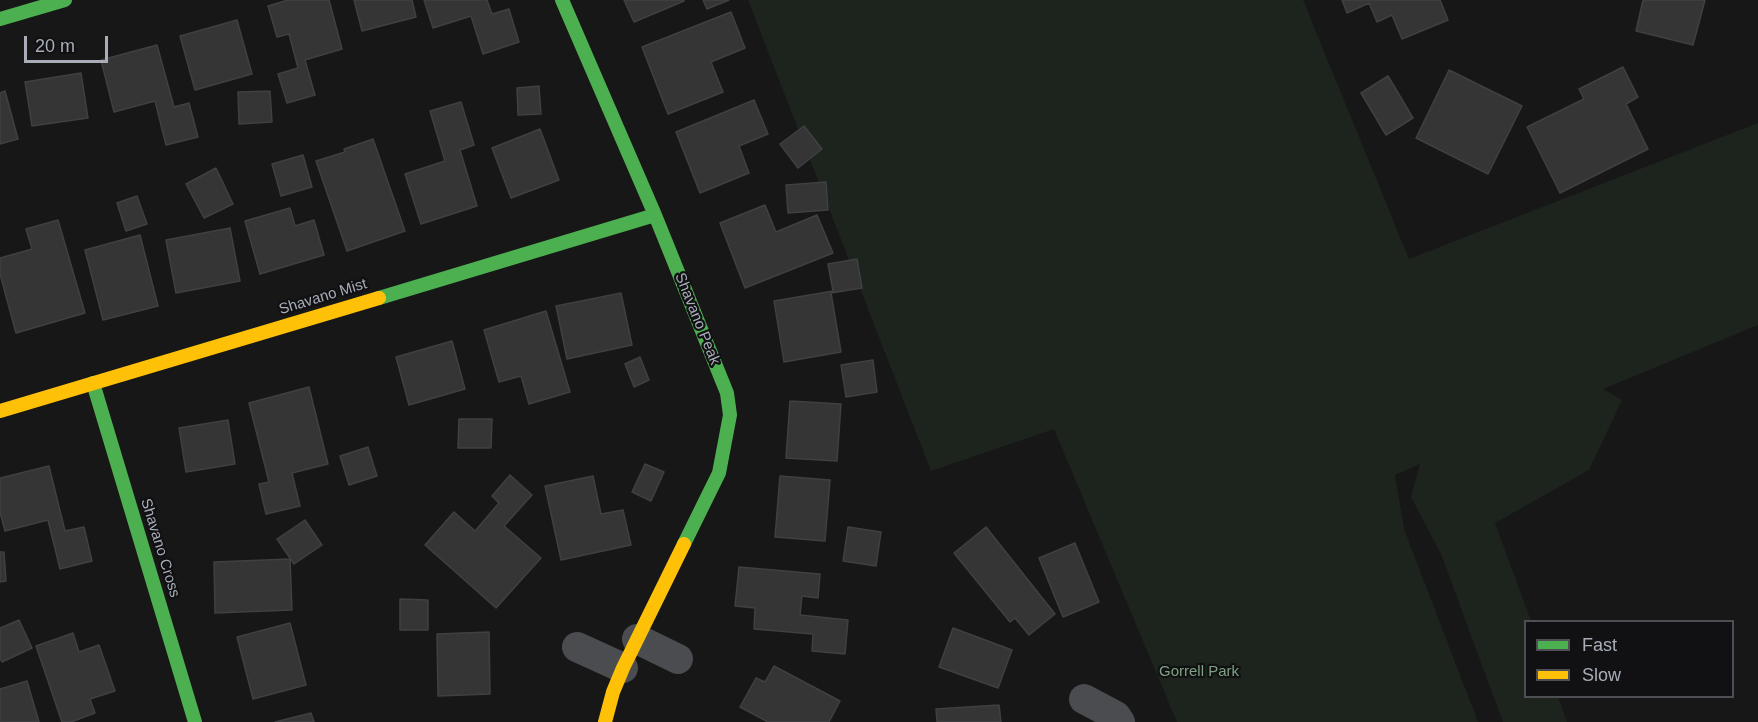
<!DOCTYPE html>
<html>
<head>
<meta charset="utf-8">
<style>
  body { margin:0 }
  #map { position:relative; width:1758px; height:722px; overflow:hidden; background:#171717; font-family:Helvetica,sans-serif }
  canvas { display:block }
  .legend { position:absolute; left:1524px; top:620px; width:210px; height:78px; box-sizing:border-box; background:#111113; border:2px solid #4d4f55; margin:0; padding:8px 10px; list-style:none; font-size:18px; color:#a8adb8 }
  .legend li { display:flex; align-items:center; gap:12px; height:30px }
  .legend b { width:30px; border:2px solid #4d4f55 }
  .scale { position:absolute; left:24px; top:36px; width:84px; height:27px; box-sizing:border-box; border:3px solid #a8adb8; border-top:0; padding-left:8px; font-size:18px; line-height:21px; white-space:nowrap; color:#a8adb8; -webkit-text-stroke:4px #111113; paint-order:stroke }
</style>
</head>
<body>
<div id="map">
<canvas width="1758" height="722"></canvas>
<ul class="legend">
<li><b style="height:8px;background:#4caf50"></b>Fast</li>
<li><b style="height:8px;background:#ffc107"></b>Slow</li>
</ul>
<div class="scale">20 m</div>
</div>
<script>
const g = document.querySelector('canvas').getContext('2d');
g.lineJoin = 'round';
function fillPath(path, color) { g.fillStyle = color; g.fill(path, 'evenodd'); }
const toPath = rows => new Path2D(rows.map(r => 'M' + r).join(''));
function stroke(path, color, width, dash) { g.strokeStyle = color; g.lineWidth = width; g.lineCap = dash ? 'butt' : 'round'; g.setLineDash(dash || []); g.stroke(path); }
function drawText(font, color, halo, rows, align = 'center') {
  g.font = font + ' Helvetica,sans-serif'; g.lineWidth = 4.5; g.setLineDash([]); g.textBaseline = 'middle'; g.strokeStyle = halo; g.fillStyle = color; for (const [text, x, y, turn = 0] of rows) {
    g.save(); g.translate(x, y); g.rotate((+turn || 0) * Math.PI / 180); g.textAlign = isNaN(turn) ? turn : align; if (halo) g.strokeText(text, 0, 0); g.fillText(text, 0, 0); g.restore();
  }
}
fillPath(toPath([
  [748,0,1303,0,1409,259,1758,123,1758,325,1603,389,1622,400,1589,470,1495,523,1531,621,1526,622,1526,696,1558,697,1567,722,1503,722,1441,554,1411,497,1420,464,1395,475,1404,529,1478,722,1177,722,1054,429,931,471]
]), '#1d241e');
const building = toPath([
  [288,0,329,0,342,49,305,60,315,95,287,103,278,74,298,68,289,34,277,37,268,6,288,0],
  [354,0,412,0,416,17,362,31,354,0],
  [424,0,487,0,492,14,509,9,519,42,483,54,471,16,433,28,424,0],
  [624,0,684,0,684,1,634,22,624,0],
  [703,0,729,0,707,9,703,0],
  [1342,0,1440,0,1448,20,1402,39,1392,15,1377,22,1369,3,1347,13,1342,0],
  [1643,0,1705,0,1693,45,1636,31,1643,0],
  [731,12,745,48,711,62,723,92,668,114,642,47,731,12],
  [237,20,252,74,195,90,180,36,237,20],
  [157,45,174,107,189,103,198,137,166,145,155,101,114,112,101,60,157,45],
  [1623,67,1638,97,1626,104,1648,149,1560,193,1527,127,1584,99,1579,89,1623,67],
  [1449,70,1522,106,1488,174,1416,138,1449,70],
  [81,73,88,118,32,126,25,82,81,73],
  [1388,76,1413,118,1386,135,1361,93,1388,76],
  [539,86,541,114,518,115,517,88,539,86],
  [5,91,18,139,0,144,0,93,5,91],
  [270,91,272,122,239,124,238,92,270,91],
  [754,100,768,134,739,146,749,173,700,193,676,132,754,100],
  [461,102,474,145,460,150,477,206,421,224,405,174,445,161,430,111,461,102],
  [804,126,822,149,798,168,780,144,804,126],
  [540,129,559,180,511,198,492,148,540,129],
  [373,139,405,231,347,251,316,161,345,152,344,149,373,139],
  [303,155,312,187,281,196,272,164,303,155],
  [216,168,233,204,204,218,186,184,216,168],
  [826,182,828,210,788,213,786,185,826,182],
  [137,196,147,224,126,231,117,203,137,196],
  [765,205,776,232,817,215,833,253,745,288,720,223,765,205],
  [290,208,295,226,314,220,324,255,260,274,245,221,290,208],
  [58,220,85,313,16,333,0,274,0,258,32,249,26,229,58,220],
  [230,228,240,281,176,293,166,240,230,228],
  [140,235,158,306,103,320,85,250,140,235],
  [857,259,862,288,831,293,841,352,784,362,774,301,833,291,828,264,857,259],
  [621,293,632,345,567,359,556,306,621,293],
  [546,311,570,392,529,404,521,376,499,382,484,330,546,311],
  [452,341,465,389,409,405,396,357,452,341],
  [640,357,649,380,634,387,625,364,640,357],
  [873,360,877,392,846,397,841,365,873,360],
  [309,387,328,464,292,473,300,506,266,514,259,484,269,482,249,403,309,387],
  [790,401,841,404,837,461,786,458,790,401],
  [459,419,492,419,491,448,458,448,459,419],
  [228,420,235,464,186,472,179,428,228,420],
  [368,447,377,476,349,485,340,456,368,447],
  [645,464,664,472,651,501,632,492,645,464],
  [49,466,65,531,84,527,92,561,60,569,48,520,5,531,0,512,0,478,49,466],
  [510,475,532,495,504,526,541,558,496,608,425,545,454,512,475,531,499,503,492,496,510,475],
  [593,476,601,514,623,510,631,545,561,560,545,486,593,476],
  [780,476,830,480,825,541,775,537,780,476],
  [305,520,322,545,294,564,277,539,305,520],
  [848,527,881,532,876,566,843,561,848,527],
  [986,527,1055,614,1029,635,1015,618,1010,622,954,553,986,527],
  [1075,543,1099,602,1063,617,1039,558,1075,543],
  [0,552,4,552,6,581,0,582,0,552],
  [290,559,292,610,215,613,214,562,290,559],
  [739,567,820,574,818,598,802,596,800,615,848,620,845,654,812,651,813,634,754,629,755,608,735,606,739,567],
  [400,599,428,600,428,630,400,630,400,599],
  [19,620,32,648,2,662,0,658,0,628,19,620],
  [290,623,306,685,253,699,237,637,290,623],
  [953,628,1012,650,998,688,939,667,953,628],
  [489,632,490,694,438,696,437,634,489,632],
  [73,633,79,652,99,645,115,691,90,699,95,713,71,722,62,722,36,646,73,633],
  [774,666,840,701,829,722,768,722,740,707,756,678,765,682,774,666],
  [27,681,39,722,0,722,0,689,27,681],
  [999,705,1001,722,937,722,936,709,999,705],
  [311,713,314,722,275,722,311,713]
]);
fillPath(building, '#353536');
stroke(building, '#3f4043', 1.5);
stroke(toPath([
  [637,639,678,659],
  [577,647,623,668],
  [1084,699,1116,716,1120,722]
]), '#4b4c50', 30);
stroke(toPath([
  [562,0,655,215,727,393,730,415,719,473,684,544],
  [0,19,65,0],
  [379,298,655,215],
  [93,383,195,722]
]), '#4caf50', 14);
stroke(toPath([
  [0,411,379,298],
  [605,722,613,692,623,668,684,544]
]), '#ffc107', 14);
drawText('15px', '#a8adb8', '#111113', [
  ["Shavano Mist",323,297,-17],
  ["Shavano Peak",697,319,68],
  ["Shavano Cross",160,548,73]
]);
drawText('15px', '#7fa381', '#111113', [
  ["Gorrell Park",1199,672]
]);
</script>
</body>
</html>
